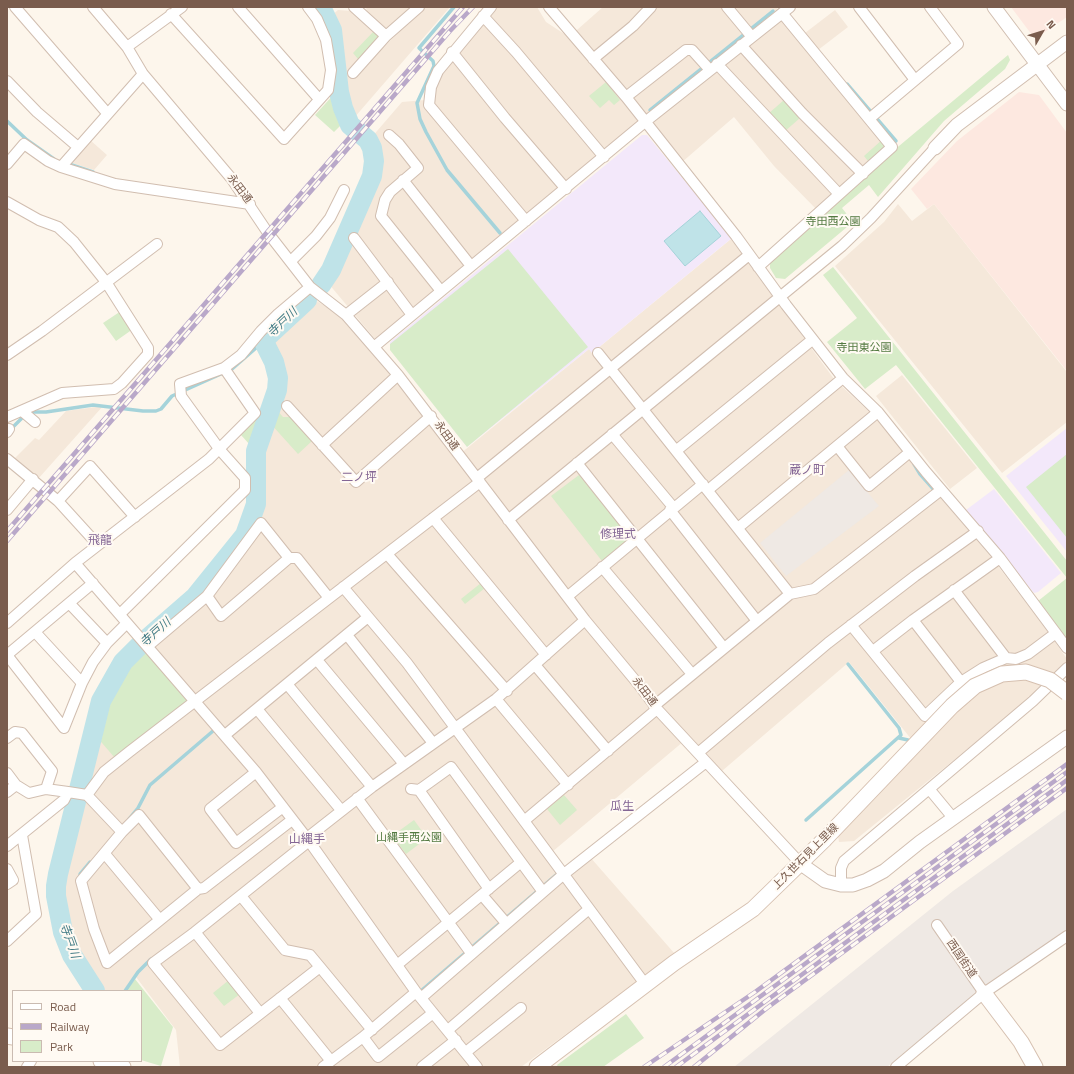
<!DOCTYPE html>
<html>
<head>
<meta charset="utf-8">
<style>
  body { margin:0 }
  #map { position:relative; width:1074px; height:1074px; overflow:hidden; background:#fdf6ec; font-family:"Titillium Web",sans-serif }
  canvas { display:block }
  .frame { position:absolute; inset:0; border:8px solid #7a5c4d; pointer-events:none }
  .legend { position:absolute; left:12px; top:990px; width:130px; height:72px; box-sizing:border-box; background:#fffaf3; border:1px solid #cabbb1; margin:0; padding:5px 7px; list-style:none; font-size:12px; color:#7a5c4d }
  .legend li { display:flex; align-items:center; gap:8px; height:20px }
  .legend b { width:20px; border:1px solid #cabbb1 }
  .north { position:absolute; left:1022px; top:12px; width:40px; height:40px; -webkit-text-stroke:3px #fffaf3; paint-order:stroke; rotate:51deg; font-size:11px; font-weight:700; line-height:16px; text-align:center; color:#7a5c4d }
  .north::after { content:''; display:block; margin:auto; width:14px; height:18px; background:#7a5c4d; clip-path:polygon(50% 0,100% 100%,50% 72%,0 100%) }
</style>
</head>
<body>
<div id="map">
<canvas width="1074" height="1074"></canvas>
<div class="frame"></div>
<ul class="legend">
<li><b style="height:5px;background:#fff"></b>Road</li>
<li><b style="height:5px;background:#b9a8c9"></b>Railway</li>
<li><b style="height:11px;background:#d8ecc9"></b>Park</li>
</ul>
<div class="north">N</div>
</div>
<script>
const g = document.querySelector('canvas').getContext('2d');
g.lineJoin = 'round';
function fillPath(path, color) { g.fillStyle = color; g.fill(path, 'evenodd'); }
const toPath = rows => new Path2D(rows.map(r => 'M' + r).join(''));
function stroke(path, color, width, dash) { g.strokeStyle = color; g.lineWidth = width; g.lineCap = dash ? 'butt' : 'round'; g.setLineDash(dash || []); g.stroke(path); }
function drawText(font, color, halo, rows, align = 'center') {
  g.font = font + ' "Titillium Web","Noto Sans JP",sans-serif'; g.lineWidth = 4; g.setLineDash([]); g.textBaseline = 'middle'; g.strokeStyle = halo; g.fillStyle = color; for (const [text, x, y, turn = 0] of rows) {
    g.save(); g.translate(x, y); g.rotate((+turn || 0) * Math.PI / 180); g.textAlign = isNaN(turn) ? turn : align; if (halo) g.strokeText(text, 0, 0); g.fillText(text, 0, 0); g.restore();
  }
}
fillPath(toPath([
  [366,7,414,7,388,32,367,12],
  [424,7,450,7,354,118,348,110,342,75,352,72,342,72,337,37,331,16,338,10,352,11,381,36,354,64,352,72,362,69],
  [496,7,537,7,546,22,569,37,603,7,776,7,889,148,817,210,774,166,734,117,681,163,646,116,376,340,328,283,379,176,382,159,371,138,402,102,425,100,444,71],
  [835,10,848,27,818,50,805,33],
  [90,140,107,155,94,170,72,163,72,161],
  [898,204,912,221,934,204,1067,372,1067,422,1002,473,835,266,884,222],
  [731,239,834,379,880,422,934,490,991,557,1044,626,1067,659,1067,662,1018,708,854,841,839,842,837,830,920,750,849,662,722,771,690,736,552,852,568,873,590,857,675,954,521,1067,180,1067,176,1030,136,977,133,978,123,991,102,991,80,962,64,911,60,881,71,828,106,697,125,666,206,591,255,525,260,482,257,459,280,390,279,363,272,349,271,337,313,299,336,312,389,373,455,458,589,349,592,353],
  [902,375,977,468,950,489,876,396],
  [103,406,38,479,13,460,35,438,39,440,66,411]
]), '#f5e8da');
fillPath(toPath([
  [1011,7,1067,7,1067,17,1039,36,1032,35],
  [1019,92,1039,95,1067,133,1067,371,934,204,927,209,911,189,957,141]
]), '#fde8e0');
fillPath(toPath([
  [849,470,879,506,786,576,760,543],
  [1067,809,1067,930,988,983,887,1067,734,1067,953,891]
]), '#efe9e4');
fillPath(toPath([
  [642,135,647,135,732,238,592,353,589,349,467,447,390,349,390,342],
  [1067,428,1067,552,1006,476],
  [994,489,1061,573,1038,592,1034,593,966,510]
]), '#f3e8fa');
fillPath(toPath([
  [374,31,381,37,358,59,353,53],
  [1008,55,1010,60,1005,69,944,121,878,197,869,185,842,208,853,222,785,279,776,278,770,268,770,262,893,151],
  [606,82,620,100,614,105,609,100,600,108,589,96],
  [335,93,338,110,344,122,334,132,315,115],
  [784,100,800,118,784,132,768,114],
  [883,139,885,142,884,148,868,161,864,156],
  [508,249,588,347,467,447,390,350,390,344],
  [833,267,1067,561,1067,639,1038,601,1067,578,896,365,865,389,827,342,857,318,823,275],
  [121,311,133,329,116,341,103,323],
  [276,409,283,417,290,417,312,441,298,454,270,423],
  [257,416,261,421,250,445,241,435],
  [1067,454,1067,538,1026,487],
  [579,475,627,534,627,540,602,561,551,496],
  [481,583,485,588,465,604,461,599],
  [144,648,186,697,186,704,115,758,96,736,110,692,128,664],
  [564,795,577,810,560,825,547,809],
  [414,820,427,838,406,854,392,836],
  [135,979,173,1027,161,1066,141,1060,141,991,126,991],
  [229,980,240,994,224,1006,213,993],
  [626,1014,644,1038,603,1067,558,1067,557,1065]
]), '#d8ecc9');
const water = toPath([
  [700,211,721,236,685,266,664,241,700,211]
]);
fillPath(water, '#bfe3e8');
stroke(water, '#a5d3da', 1);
stroke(toPath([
  [454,7,419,48,433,61,434,66,417,103,420,119,426,132,447,170,500,233],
  [847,84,896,141],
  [650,110,773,11],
  [7,121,27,140,54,159],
  [66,163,93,172],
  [31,412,46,412,93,405,143,411,156,411,161,409,172,396,232,369,256,348,265,344],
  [10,430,25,415],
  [914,464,920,474,936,492],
  [899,738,908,740],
  [129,819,138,808,150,785,213,731],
  [806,820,901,735,899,728,848,664],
  [80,874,90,862],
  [422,990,556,875],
  [125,991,138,972,151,959]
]), '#a5d3da', 3.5);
stroke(toPath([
  [321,285,331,270,372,176,374,161,372,148,368,140,350,125,343,108,339,92,332,30,321,7],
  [95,991,72,955,63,932,56,896,56,886,58,874,101,701,123,662,141,644,195,597,245,535,256,504,256,451,277,390,278,378,274,362,265,344,267,337,307,300]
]), '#bfe3e8', 20);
const minor = toPath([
  [15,7,107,113],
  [93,7,127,47,143,74,231,178,268,233,310,287,346,315,398,375,585,620,639,685,657,709,801,864],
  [238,7,319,99],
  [354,7,386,36],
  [491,7,438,71,431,87,429,105,526,221],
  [549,7,626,97,736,236,786,305,843,378,878,412,926,472,1000,558,1067,648],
  [727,7,752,37],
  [859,7,915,80],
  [171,14,284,139,328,90,331,70,326,40,317,19,308,7],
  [483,16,516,52,604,157],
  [741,45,802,113,863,174],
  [127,47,182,7],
  [452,52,505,118,566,189],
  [593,59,633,26,651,7],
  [717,64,839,194],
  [353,73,386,36,419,7],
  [7,81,37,112,78,147],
  [626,97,686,50,692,50,710,70],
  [869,119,958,44,930,7],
  [389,135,399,144,418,168,390,192,385,200,381,216,441,291],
  [7,164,24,144,48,161,61,167,143,74],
  [61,167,115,184,250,204],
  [403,180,471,266],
  [7,202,39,220,58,227,74,242,106,282,148,348,148,354,122,383,114,389,62,393,7,417],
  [354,238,412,315],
  [291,261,316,236,330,218,344,190],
  [758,267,892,147,782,13],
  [346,315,388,282],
  [375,346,645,122,790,7],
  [598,353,790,594],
  [7,355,42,331,157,244],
  [224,368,255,413,209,459,75,563,256,772,309,841,416,992,477,1067],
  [287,406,356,482,431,416],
  [22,411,35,422],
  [7,432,9,429],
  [612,434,673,507],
  [322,445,398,375],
  [837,446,869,486,910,452],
  [677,450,812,340],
  [7,459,58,501,98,545],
  [577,463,724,648],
  [477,478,749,255],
  [708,490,843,378],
  [58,501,90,466,135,517],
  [7,510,33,479],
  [670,510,757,621],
  [433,518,546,655],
  [508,520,842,246,871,218,935,148],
  [739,527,878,412],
  [387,554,507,691],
  [602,567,692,674],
  [93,583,7,655,64,728,82,683,93,662,107,643,127,623],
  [343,587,407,663,645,984],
  [954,590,1006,658],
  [207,596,221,616,289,558],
  [568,596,703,484],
  [69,603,107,643],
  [120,614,245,490,245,478,220,450,181,396,180,384,224,368,241,355,261,331,278,314,310,287],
  [913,620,961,682],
  [7,623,75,563],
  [851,625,925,716,961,682,983,668,1006,658,1016,659,1028,654,1056,633],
  [35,632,82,683],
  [347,635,433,743],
  [148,646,207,596,261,523,289,558,297,558,329,598],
  [873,651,913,620,1000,558],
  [317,660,404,764],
  [535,665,608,751],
  [287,684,372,787],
  [496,699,568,785],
  [654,706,790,594,814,589,941,490],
  [257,709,341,810],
  [225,735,368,617],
  [7,738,15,732,22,733,52,771,46,789],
  [698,753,828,643,915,576,978,531],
  [256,772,210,809,236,843,283,807],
  [7,773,16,785,29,793,46,789,68,792],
  [411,789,419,790,489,889],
  [419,790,451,767,543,892],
  [930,790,954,819],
  [7,792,16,785],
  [87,795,122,832],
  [357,798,471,953],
  [524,821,657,709],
  [307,838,372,787,496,699,585,620],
  [7,846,64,800,68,792,87,795,104,772,129,752,480,482],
  [105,854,160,920],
  [7,869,13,880,7,884],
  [841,885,841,868,844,861,1033,701,1067,668],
  [198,889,139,815,122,832,81,881,94,929,107,963,198,889,204,888,292,820],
  [482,895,506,923],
  [241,896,285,950,310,955,320,967,220,1045,153,963,195,932,309,841],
  [937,925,984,993],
  [195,932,260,1013],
  [7,941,36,914,22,835],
  [397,965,520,863],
  [320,967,372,1030],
  [280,998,331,1061],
  [421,998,564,874,706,762],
  [448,1030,589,909],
  [363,1037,378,1057,433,1013],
  [466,1052,521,1008],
  [27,1067,31,1061],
  [323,1067,363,1037,416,992],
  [422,1067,456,1040],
  [896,1067,984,993,1067,936]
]);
const tertiary = toPath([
  [994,7,1067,104],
  [935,148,957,125,1067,42],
  [801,864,825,881,841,885,853,885,867,880,884,871,920,842,1067,737]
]);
const secondary = toPath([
  [984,993,1021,1042,1035,1067],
  [7,1036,13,1037],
  [101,1061,123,1067],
  [537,1067,674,963,753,909,824,840]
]);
stroke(minor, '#d1beb0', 12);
stroke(tertiary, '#d1beb0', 15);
stroke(secondary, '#d6c0b0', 17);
stroke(minor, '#fff', 10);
stroke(tertiary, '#fff', 13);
stroke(secondary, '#fff', 15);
const rail = toPath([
  [7,531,463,7],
  [7,541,450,31,473,7],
  [644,1067,755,992,1067,764],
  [664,1067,1067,772],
  [676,1067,1067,780],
  [694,1067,767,1008,1067,788]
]);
stroke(rail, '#b9a8c9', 4.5);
stroke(rail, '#fffaf3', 3, [9]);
const secondaryBridge = toPath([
  [824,840,952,706,975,686,1002,674,1026,672,1050,680,1067,693]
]);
stroke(secondaryBridge, '#d6c0b0', 17, []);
stroke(secondaryBridge, '#fff', 15);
drawText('11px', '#7a5c4d', '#fffaf3', [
  ["永田通",239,189,53],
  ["永田通",446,436,54],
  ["永田通",644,692,53],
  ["上久世石見上里線",806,857,-45],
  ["西国街道",961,959,56]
]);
drawText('11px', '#537a41', '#fffaf3', [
  ["寺田西公園",833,222],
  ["寺田東公園",864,348],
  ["山縄手西公園",409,838]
]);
drawText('italic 12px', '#437c86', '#fffaf3', [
  ["寺戸川",283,323,-44],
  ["寺戸川",156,633,-42],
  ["寺戸川",69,941,70]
]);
drawText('12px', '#846695', '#fffaf3', [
  ["蔵ノ町",807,471],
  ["二ノ坪",359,478],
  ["修理式",618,535],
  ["飛龍",100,541],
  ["瓜生",622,807],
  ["山縄手",307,840]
]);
</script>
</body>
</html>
